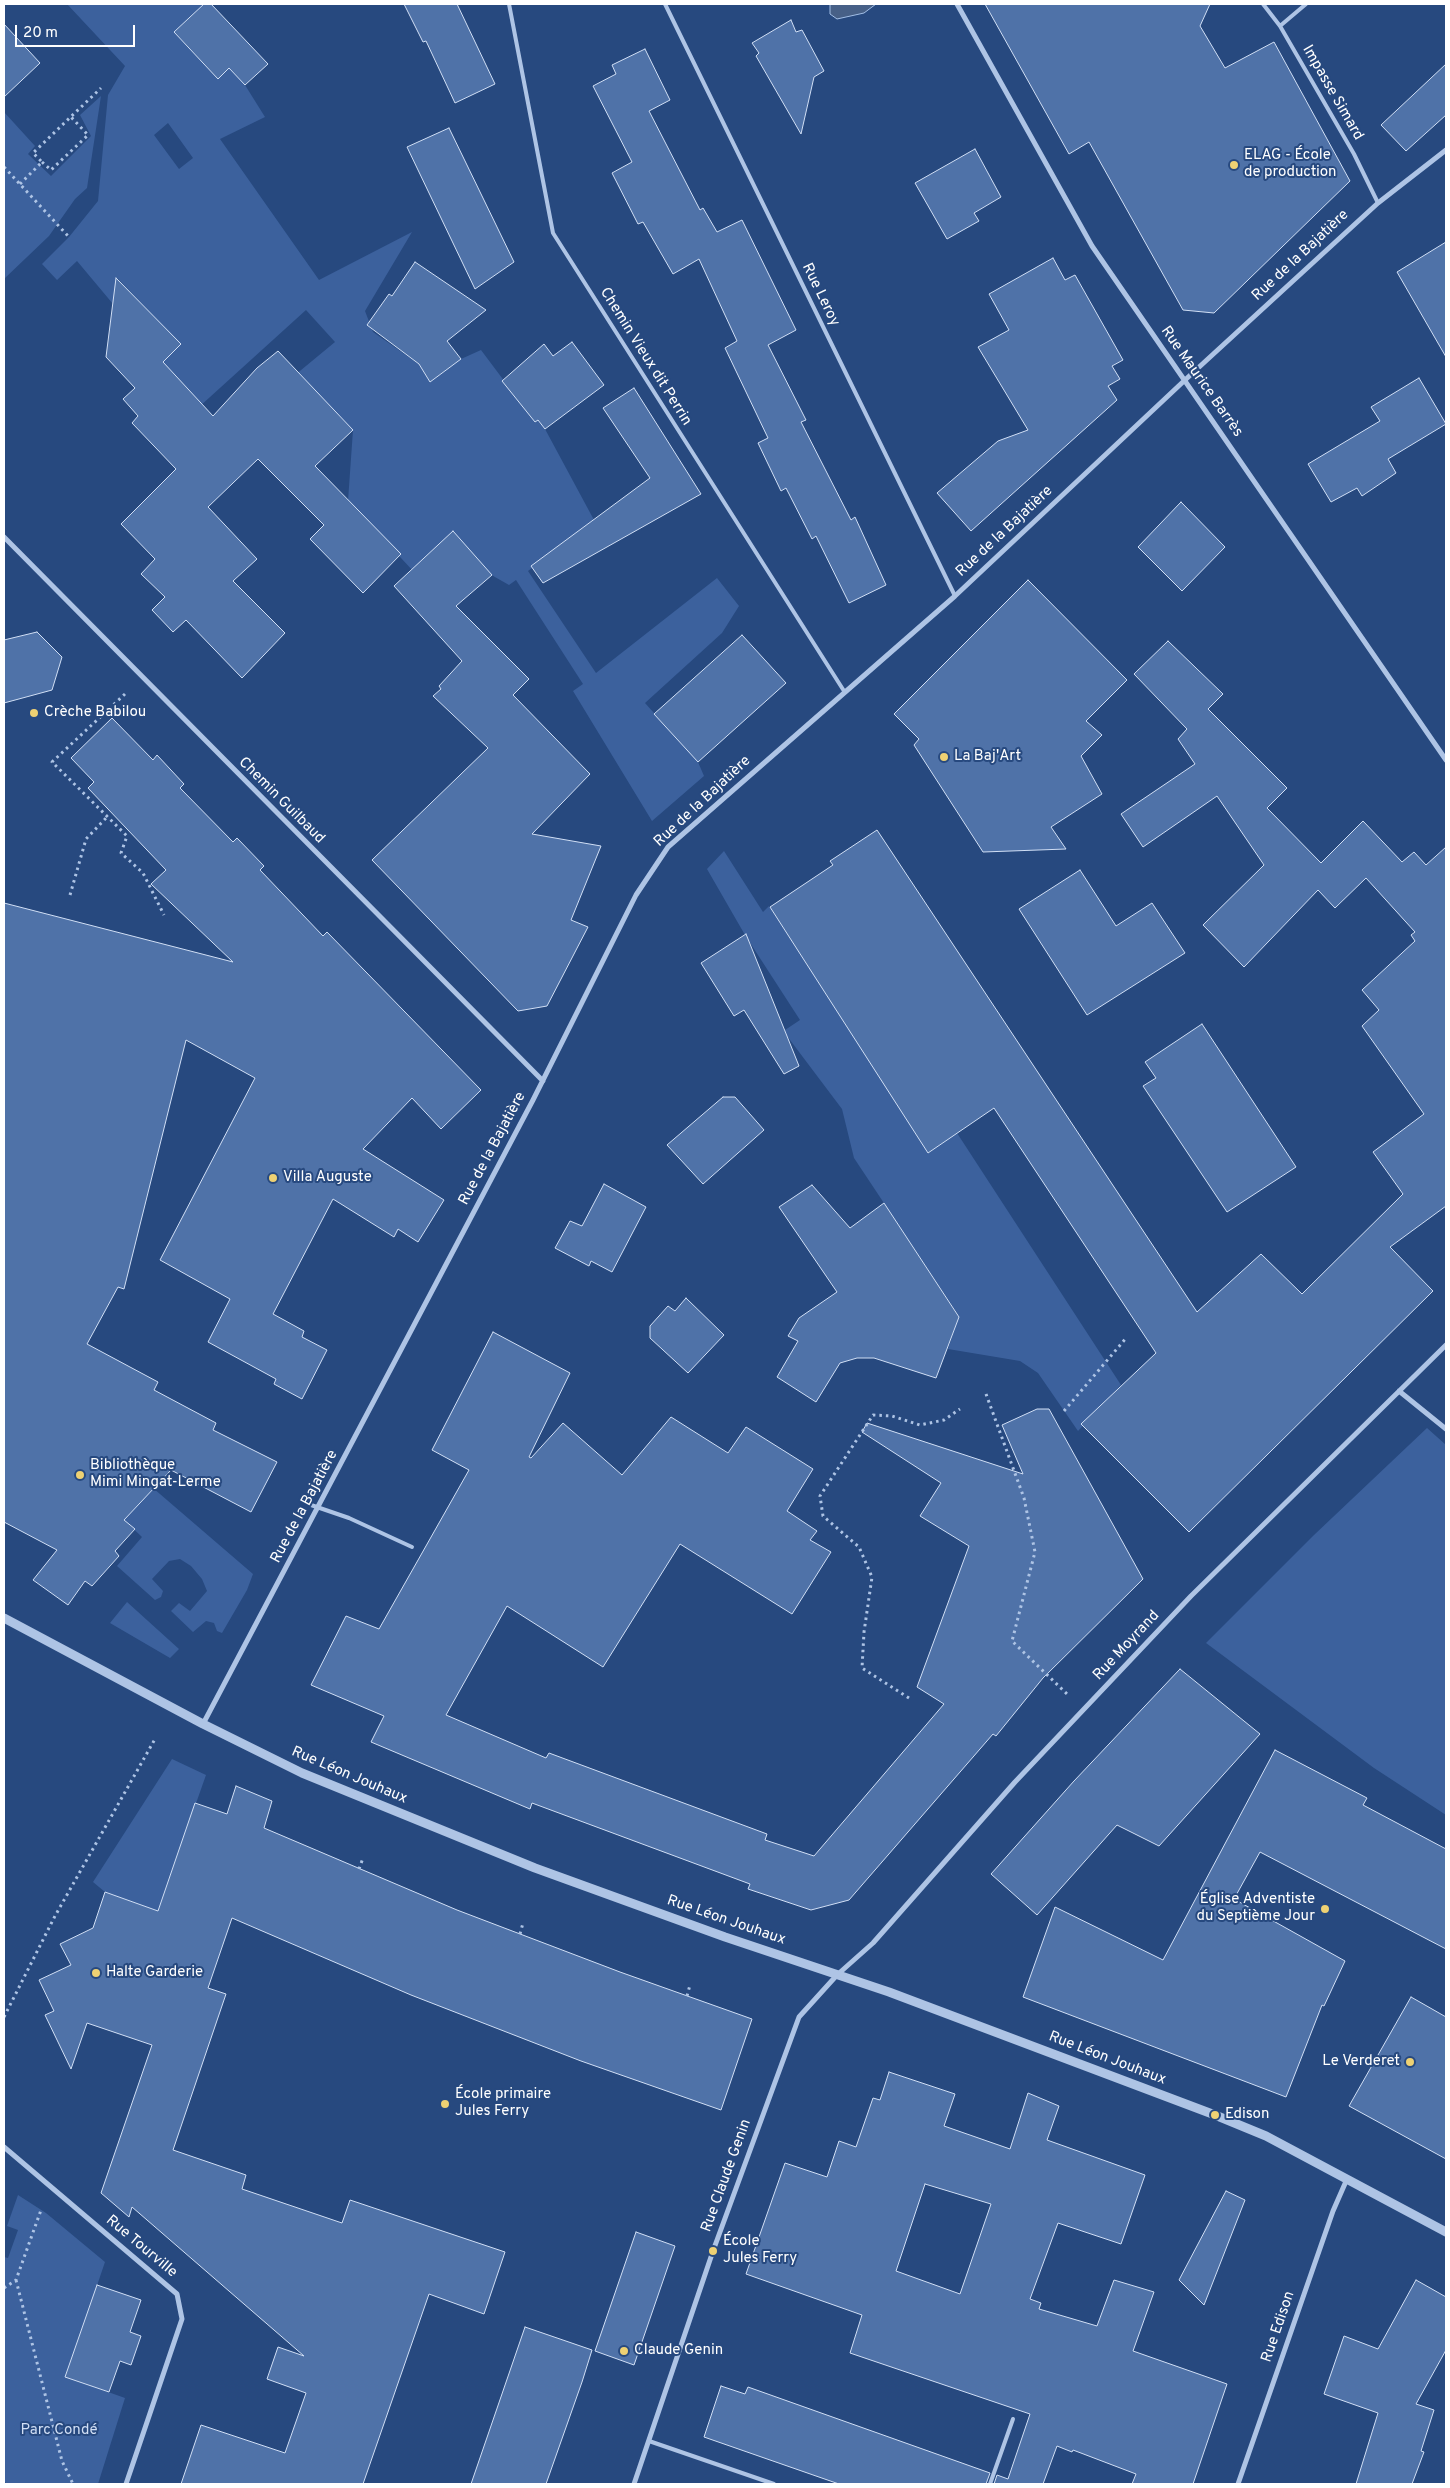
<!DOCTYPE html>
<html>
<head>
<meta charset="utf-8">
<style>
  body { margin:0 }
  #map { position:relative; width:1450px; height:2488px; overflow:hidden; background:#27497f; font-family:Overpass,sans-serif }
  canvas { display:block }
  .frame { position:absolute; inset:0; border:5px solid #fff; pointer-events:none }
  .scale { position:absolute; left:15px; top:25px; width:120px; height:22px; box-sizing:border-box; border:2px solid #fff; border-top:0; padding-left:6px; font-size:15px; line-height:18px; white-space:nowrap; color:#fff; -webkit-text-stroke:4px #27497f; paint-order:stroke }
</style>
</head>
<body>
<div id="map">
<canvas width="1450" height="2488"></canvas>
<div class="frame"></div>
<div class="scale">20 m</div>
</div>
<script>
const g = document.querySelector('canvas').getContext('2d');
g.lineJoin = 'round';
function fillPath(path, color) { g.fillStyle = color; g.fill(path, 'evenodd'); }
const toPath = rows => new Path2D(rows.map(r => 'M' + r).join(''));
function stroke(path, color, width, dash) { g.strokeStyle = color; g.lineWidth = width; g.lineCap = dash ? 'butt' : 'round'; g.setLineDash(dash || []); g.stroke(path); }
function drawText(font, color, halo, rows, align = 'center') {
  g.font = font + ' Overpass,sans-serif'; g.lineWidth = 4; g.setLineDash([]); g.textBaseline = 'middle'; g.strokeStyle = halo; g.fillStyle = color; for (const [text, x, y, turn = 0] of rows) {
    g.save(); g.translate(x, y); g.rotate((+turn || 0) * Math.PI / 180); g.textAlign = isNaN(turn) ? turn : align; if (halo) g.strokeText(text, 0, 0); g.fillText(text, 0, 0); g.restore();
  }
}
fillPath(toPath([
  [67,4,204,4,174,32,217,78,229,68,245,85,265,117,220,139,319,280,412,232,365,311,373,332,419,364,430,382,461,359,481,350,535,422,538,420,545,429,594,520,528,571,596,673,717,578,739,606,722,633,645,703,698,762,704,776,652,821,573,691,583,684,516,580,509,585,465,560,414,572,348,501,353,430,339,415,289,380,335,342,306,310,199,407,158,366,180,344,118,279,113,304,77,261,57,280,42,264,69,237,98,201,108,95,125,66],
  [168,123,193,158,179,169,154,135],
  [101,96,87,188,75,199,49,236,4,279,4,112,35,146,28,154,51,176,91,136,80,115],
  [724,851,763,912,769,906,928,1152,957,1133,1121,1385,1078,1431,1038,1373,1020,1361,948,1349,959,1316,854,1158,842,1109,787,1036,785,1030,800,1020,745,935,707,869],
  [1427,1428,1446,1445,1446,1815,1374,1768,1206,1643,1314,1535],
  [153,1488,253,1574,247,1590,222,1633,217,1631,214,1623,206,1621,193,1632,171,1611,179,1603,190,1611,207,1591,202,1579,191,1566,180,1559,169,1561,152,1579,163,1591,161,1597,155,1600,117,1566,142,1537,124,1520],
  [127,1602,179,1649,170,1658,110,1623],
  [172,1759,206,1775,158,1911,105,1892,93,1882],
  [18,2195,46,2213,105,2262,66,2377,125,2398,98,2484,7,2484,4,2481,4,2257,8,2258,18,2230,7,2226]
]), '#3c619d');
const water = toPath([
  [830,4,876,4,864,13,837,19,830,14,830,4]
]);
fillPath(water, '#476087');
stroke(water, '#a2bee6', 1);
const building = toPath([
  [204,4,211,4,268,64,245,85,229,68,218,79,174,32,204,4],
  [404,4,457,4,495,84,455,103,426,41,423,42,404,4],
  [985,4,1210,4,1200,26,1225,68,1274,42,1350,181,1214,313,1183,310,1089,142,1069,154,985,4],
  [791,20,796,32,802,30,824,71,814,77,801,134,756,56,759,53,752,43,791,20],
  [4,24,40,63,4,97,4,24],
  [645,49,670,100,649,111,700,210,703,208,717,232,742,220,796,330,768,345,806,420,801,422,851,520,855,517,886,585,849,603,816,536,812,539,786,488,781,491,758,443,768,438,725,348,737,341,699,259,673,274,643,222,638,224,612,173,632,162,593,86,616,74,612,65,645,49],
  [1446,64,1446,115,1406,151,1381,125,1446,64],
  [449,128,514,262,475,289,407,147,449,128],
  [975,149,1001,197,974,213,979,221,947,239,915,183,975,149],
  [1446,242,1446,357,1397,272,1446,242],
  [1053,258,1065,280,1075,275,1123,360,1112,366,1120,379,1108,386,1117,400,971,531,937,493,998,441,1028,430,978,347,1009,330,989,294,1053,258],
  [415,262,486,310,447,341,461,359,430,382,419,364,367,325,389,294,392,296,415,262],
  [116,278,181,344,163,362,213,416,257,368,278,351,353,430,315,466,401,554,363,593,310,539,324,525,258,459,208,507,257,559,233,581,285,633,242,678,186,620,173,632,152,610,165,597,141,574,155,559,121,524,176,469,132,423,138,416,123,399,135,388,106,357,116,278],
  [572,342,604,385,545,429,538,420,535,422,502,381,544,344,553,356,572,342],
  [1419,378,1446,424,1388,459,1396,473,1362,496,1357,488,1331,502,1308,464,1380,421,1371,407,1419,378],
  [634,388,701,494,543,583,531,566,650,478,603,408,634,388],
  [1181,502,1225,547,1182,591,1138,547,1181,502],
  [453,531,492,575,456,606,529,679,513,695,590,774,532,834,601,846,571,920,588,927,547,1006,518,1011,372,860,488,748,433,696,441,689,439,686,462,661,394,586,453,531],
  [1028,580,1127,680,1086,721,1102,735,1081,756,1102,794,1051,827,1066,849,983,852,914,745,919,739,894,714,1028,580],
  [37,632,62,657,52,690,4,703,4,640,37,632],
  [742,635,786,683,698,762,654,714,742,635],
  [1168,641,1223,694,1208,709,1287,788,1267,808,1321,863,1363,821,1402,862,1414,852,1426,865,1446,847,1446,1206,1390,1247,1433,1291,1189,1532,1081,1424,1156,1353,994,1108,928,1153,770,907,833,865,830,861,877,830,1197,1312,1261,1254,1302,1294,1403,1194,1373,1152,1424,1114,1362,1026,1379,1010,1362,990,1415,941,1411,935,1415,932,1366,878,1335,908,1318,890,1244,967,1203,925,1264,865,1217,796,1143,847,1121,814,1195,764,1178,739,1187,729,1134,674,1168,641],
  [112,718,153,760,157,755,184,784,180,788,233,842,237,838,264,866,260,870,323,936,327,932,481,1090,441,1129,412,1098,363,1149,444,1200,418,1242,398,1229,394,1237,333,1199,273,1314,304,1331,302,1337,327,1350,302,1399,274,1384,276,1379,208,1342,230,1299,160,1260,255,1078,186,1040,124,1289,118,1287,87,1344,158,1382,154,1390,216,1423,213,1430,277,1462,251,1512,171,1470,124,1520,135,1529,115,1551,119,1556,92,1586,85,1581,68,1605,33,1580,57,1550,4,1522,4,903,233,962,151,884,166,870,88,788,94,782,71,758,112,718],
  [1080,870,1116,926,1152,903,1185,953,1087,1015,1019,909,1080,870],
  [746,934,799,1066,784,1074,744,1010,734,1016,701,963,746,934],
  [1202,1024,1296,1167,1227,1212,1143,1086,1156,1078,1145,1062,1202,1024],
  [723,1097,735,1097,764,1130,703,1184,667,1145,723,1097],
  [604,1184,646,1207,612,1272,591,1261,589,1266,555,1248,570,1221,582,1226,604,1184],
  [812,1185,850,1228,884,1203,959,1317,936,1378,874,1358,857,1358,840,1363,816,1402,777,1377,798,1341,788,1336,799,1318,837,1292,779,1207,812,1185],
  [686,1298,724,1335,688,1373,650,1338,650,1326,668,1306,675,1311,686,1298],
  [493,1332,570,1373,529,1457,531,1458,563,1423,622,1475,671,1417,728,1453,746,1427,813,1469,787,1511,817,1531,810,1540,831,1552,792,1614,680,1544,603,1667,507,1606,446,1715,546,1758,549,1753,767,1834,765,1840,814,1856,944,1704,917,1687,969,1546,920,1516,941,1483,862,1432,867,1423,1023,1474,1002,1425,1037,1409,1049,1409,1143,1579,1043,1678,996,1736,993,1734,849,1900,811,1910,748,1889,750,1884,532,1803,530,1809,371,1742,384,1716,311,1685,346,1616,379,1629,469,1470,432,1450,493,1332],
  [1180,1669,1260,1734,1159,1846,1117,1825,1037,1915,991,1874,1074,1781,1180,1669],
  [1275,1750,1367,1798,1363,1805,1446,1849,1446,1949,1260,1852,1234,1899,1345,1961,1324,2006,1322,2005,1286,2097,1023,1997,1055,1907,1163,1960,1275,1750],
  [236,1786,272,1801,264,1828,457,1910,620,1972,752,2019,721,2110,581,2061,411,1995,232,1918,208,1988,226,1994,173,2150,246,2175,242,2189,342,2223,350,2200,505,2252,484,2314,429,2294,363,2484,181,2484,201,2425,285,2453,306,2393,267,2379,278,2347,304,2356,132,2207,129,2217,101,2193,152,2045,87,2023,71,2069,45,2015,54,2011,39,1980,71,1965,60,1944,93,1928,105,1892,158,1911,195,1803,227,1814,236,1786],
  [1411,1997,1446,2017,1446,2159,1349,2106,1411,1997],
  [889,2072,955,2094,944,2126,1010,2149,1028,2093,1059,2106,1047,2140,1145,2175,1121,2244,1058,2223,1030,2299,1041,2303,1039,2309,1097,2326,1114,2280,1154,2292,1133,2351,1227,2384,1193,2484,1132,2484,1136,2474,1073,2450,1072,2452,1057,2446,1043,2484,994,2484,997,2475,1008,2479,1030,2414,850,2353,862,2315,746,2274,785,2163,827,2177,839,2141,856,2147,873,2098,880,2100,889,2072],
  [925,2184,991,2204,960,2294,896,2271,925,2184],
  [1226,2191,1245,2200,1204,2305,1179,2280,1226,2191],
  [636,2232,675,2246,634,2365,595,2351,636,2232],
  [1416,2280,1446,2297,1446,2350,1416,2404,1434,2410,1421,2451,1424,2452,1412,2484,1356,2484,1378,2413,1324,2394,1344,2336,1378,2349,1416,2280],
  [97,2285,141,2300,130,2332,141,2336,131,2365,120,2361,109,2392,65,2377,97,2285],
  [525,2327,592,2350,582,2382,546,2484,471,2484,525,2327],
  [721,2386,745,2394,748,2387,990,2473,986,2484,839,2484,704,2437,721,2386]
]);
fillPath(building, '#4f72a8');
stroke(building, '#d1dff5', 1);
stroke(toPath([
  [42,162,51,170,88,135,71,117],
  [4,167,69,237],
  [20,184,42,162,33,153,101,88],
  [125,694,52,762,127,836,121,853,143,873,164,915],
  [70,895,86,839,107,817],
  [986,1394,1024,1498,1035,1552,1012,1641,1067,1694],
  [1064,1411,1127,1337],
  [909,1698,862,1668,864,1632,872,1577,859,1547,823,1516,820,1496,873,1415,892,1416,920,1425,944,1420,960,1409],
  [359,1869,363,1858],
  [520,1934,523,1923],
  [687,1996,690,1985],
  [4,2017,55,1916,155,1739],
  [16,2280,62,2461,73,2484],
  [4,2288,16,2280,41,2210]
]), '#aec4e5', 3, [2.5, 4]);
stroke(toPath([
  [509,4,553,233,844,691],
  [665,4,955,596],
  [1263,4,1280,26],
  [1306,4,1280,26,1354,154,1378,203],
  [311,1505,349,1518,412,1547],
  [649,2441,774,2484],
  [990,2484,1013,2419]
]), '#aec4e5', 4);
stroke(toPath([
  [957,4,1092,246,1446,760],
  [4,537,543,1081],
  [1399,1391,1446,1429],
  [203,1724,533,1100,636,895,668,847,955,596,1185,380,1378,203,1446,150],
  [4,2147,177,2294,182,2319,126,2484],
  [634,2484,713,2251,799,2017,837,1975,873,1943,1015,1782,1191,1596,1446,1345],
  [1238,2484,1333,2211,1347,2179]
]), '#aec4e5', 5);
stroke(toPath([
  [4,1618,203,1724,302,1773,535,1868,725,1937,889,1992,1215,2115,1266,2136,1446,2232]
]), '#aec4e5', 9);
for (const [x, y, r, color] of [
  [1234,165,5,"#eed173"],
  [34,713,5,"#eed173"],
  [944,757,5,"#eed173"],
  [273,1178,5,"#eed173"],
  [80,1475,5,"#eed173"],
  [1325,1909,5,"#eed173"],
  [96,1973,5,"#eed173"],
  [1410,2062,5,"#eed173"],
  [445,2104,5,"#eed173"],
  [1215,2115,5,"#eed173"],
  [713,2251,5,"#eed173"],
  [624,2351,5,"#eed173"]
]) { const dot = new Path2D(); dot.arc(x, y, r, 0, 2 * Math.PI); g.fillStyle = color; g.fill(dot); stroke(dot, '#27497f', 2); }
drawText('15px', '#fff', '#27497f', [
  ["Impasse Simard",1332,93,60],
  ["Rue de la Bajatière",1301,256,-43],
  ["Rue Leroy",820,295,64],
  ["Chemin Vieux dit Perrin",645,357,58],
  ["Rue Maurice Barrès",1201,382,55],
  ["Rue de la Bajatière",1005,532,-43],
  ["Chemin Guilbaud",281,801,45],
  ["Rue de la Bajatière",703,802,-43],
  ["Rue de la Bajatière",493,1149,-62],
  ["Rue de la Bajatière",305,1507,-62],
  ["Rue Moyrand",1127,1646,-47],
  ["Rue Léon Jouhaux",349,1776,23],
  ["Rue Léon Jouhaux",726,1921,19],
  ["Rue Léon Jouhaux",1107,2059,21],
  ["Rue Claude Genin",727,2176,-70],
  ["Rue Tourville",141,2247,40],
  ["Rue Edison",1279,2327,-71]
]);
drawText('15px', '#fff', '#27497f', [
  ["ELAG - École",1244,156],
  ["de production",1244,173],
  ["Crèche Babilou",44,713],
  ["La Baj'Art",954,757],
  ["Villa Auguste",283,1178],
  ["Bibliothèque",90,1466],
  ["Mimi Mingat-Lerme",90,1483],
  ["Église Adventiste",1315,1900,"right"],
  ["du Septième Jour",1315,1917,"right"],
  ["Halte Garderie",106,1973],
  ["Le Verderet",1400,2062,"right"],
  ["École primaire",455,2095],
  ["Jules Ferry",455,2112],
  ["Edison",1225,2115],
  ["École",723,2242],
  ["Jules Ferry",723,2259],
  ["Claude Genin",634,2351]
], 'left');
drawText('15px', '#d1dff5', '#27497f', [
  ["Parc Condé",59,2431]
]);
</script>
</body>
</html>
